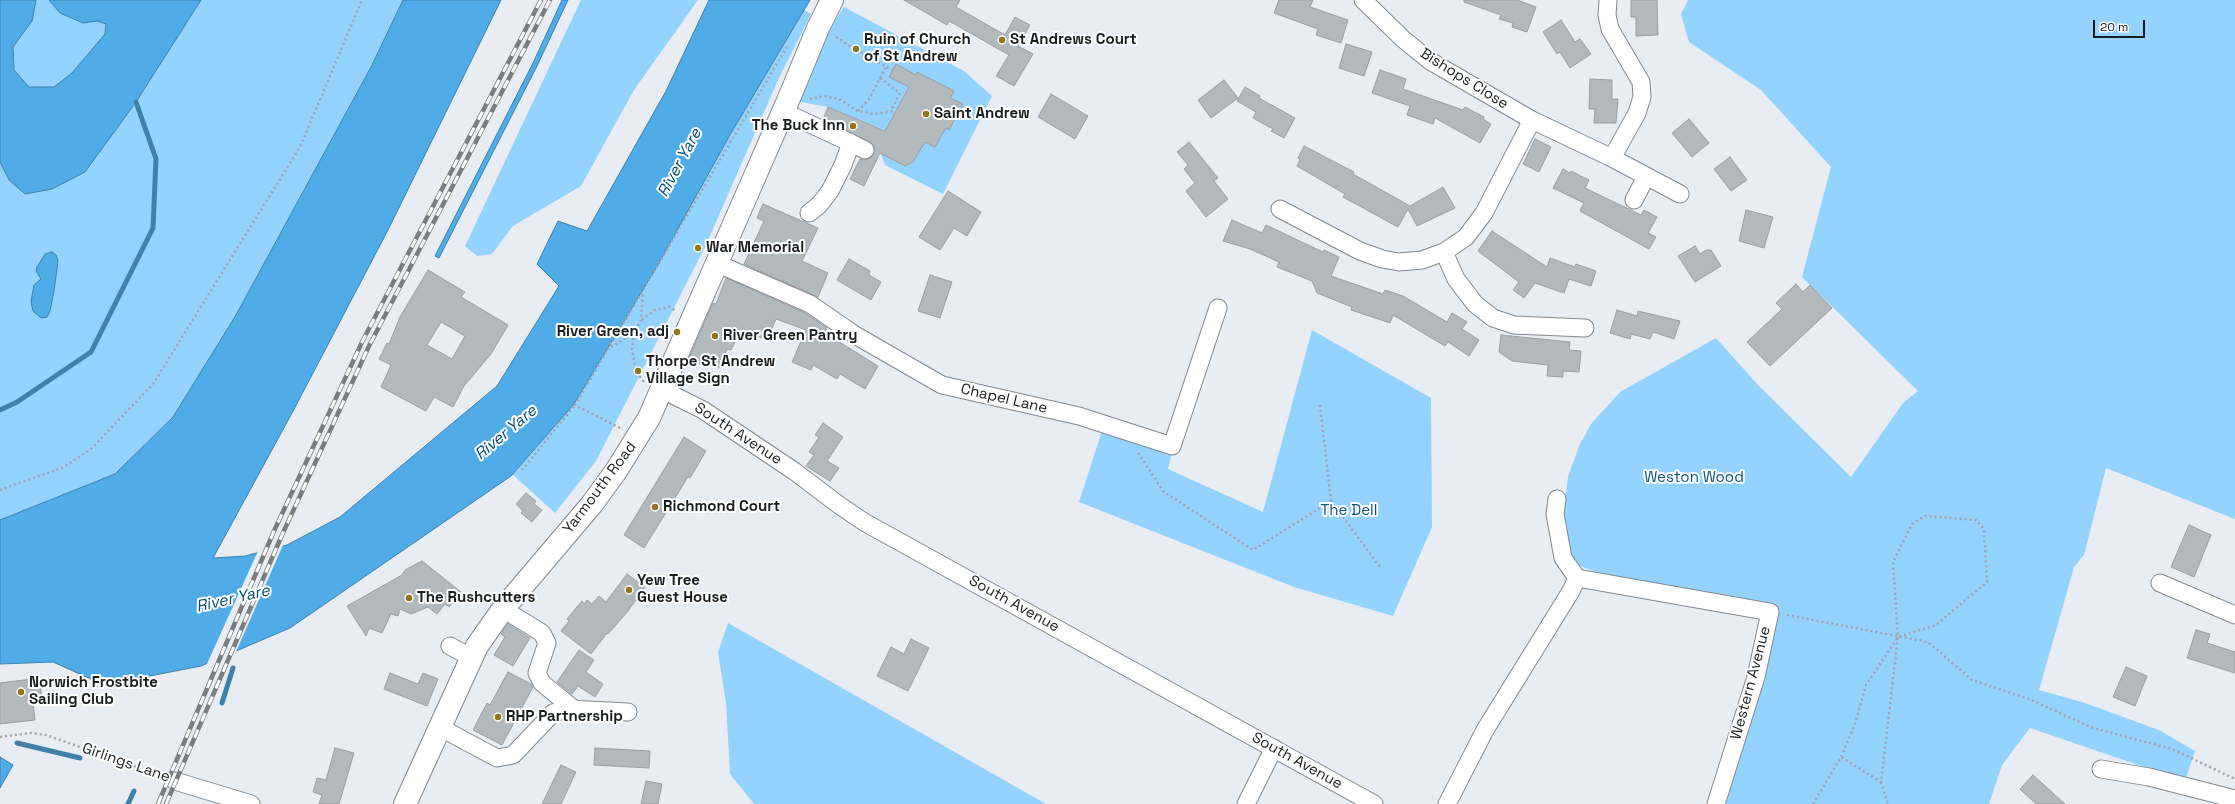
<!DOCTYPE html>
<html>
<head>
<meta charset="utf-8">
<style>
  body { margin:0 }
  #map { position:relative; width:2235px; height:804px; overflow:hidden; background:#e7edf2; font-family:"Space Grotesk",sans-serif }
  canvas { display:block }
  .scale { position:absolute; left:2093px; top:20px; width:52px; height:18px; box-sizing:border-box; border:2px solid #1a1d1e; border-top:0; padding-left:5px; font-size:12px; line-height:14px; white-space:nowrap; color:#1a1d1e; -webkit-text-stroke:3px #fff; paint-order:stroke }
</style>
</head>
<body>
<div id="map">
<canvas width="2235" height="804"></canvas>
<div class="scale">20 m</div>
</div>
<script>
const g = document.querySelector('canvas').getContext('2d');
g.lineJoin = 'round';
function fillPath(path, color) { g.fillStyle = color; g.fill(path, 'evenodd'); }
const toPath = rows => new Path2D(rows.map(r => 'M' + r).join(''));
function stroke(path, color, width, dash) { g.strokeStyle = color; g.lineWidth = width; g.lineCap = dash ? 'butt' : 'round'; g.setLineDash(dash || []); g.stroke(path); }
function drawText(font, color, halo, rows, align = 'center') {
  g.font = font + ' "Space Grotesk",sans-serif'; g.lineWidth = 4; g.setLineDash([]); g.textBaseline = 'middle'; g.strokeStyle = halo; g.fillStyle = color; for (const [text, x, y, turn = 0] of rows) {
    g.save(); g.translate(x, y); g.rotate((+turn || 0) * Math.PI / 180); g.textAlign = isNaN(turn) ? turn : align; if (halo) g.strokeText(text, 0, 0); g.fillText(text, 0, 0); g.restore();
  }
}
fillPath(toPath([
  [0,0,403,0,371,67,236,315,173,417,115,474,0,520],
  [581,0,698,0,634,90,581,186,513,226,492,254,477,256,465,246],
  [1688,0,2235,0,2235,519,2106,468,2084,555,2074,567,2039,690,2085,703,2159,730,2195,751,2185,781,2030,728,2002,765,1989,804,1726,804,1780,610,1596,572,1575,564,1564,542,1564,510,1568,477,1579,446,1591,424,1620,392,1716,338,1758,385,1851,477,1903,403,1918,391,1802,277,1831,167,1761,90,1689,42,1681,14],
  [844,7,964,71,992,96,943,194,885,165,878,146,884,130,828,107,796,101,824,37],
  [804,10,811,14,778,80,706,245,596,461,555,513,512,474,574,404,656,268,730,135],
  [1312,330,1431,398,1432,527,1393,616,1294,587,1079,502,1102,431,1172,452,1168,469,1263,512],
  [728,623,1046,804,754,804,730,774,726,703,718,652]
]), '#94d3ff');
const water = toPath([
  [0,0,36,0,32,21,13,47,14,70,29,87,54,87,72,73,105,34,106,24,97,21,83,23,60,13,49,0,201,0,136,102,85,172,52,189,25,194,9,180,0,162,0,0],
  [403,0,501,0,388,230,292,413,213,558,245,556,287,545,340,517,497,386,559,286,537,264,558,221,587,231,666,91,709,0,810,0,730,135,656,268,574,404,511,476,290,628,201,666,124,681,93,680,53,662,0,664,0,520,115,474,173,417,236,315,371,67,403,0],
  [562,0,568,0,537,66,439,258,435,256,533,63,562,0],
  [52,252,56,255,58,261,54,291,50,311,47,317,41,318,33,311,31,302,34,285,41,279,36,271,37,267,45,254,52,252],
  [0,757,13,765,0,788,0,757]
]);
fillPath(water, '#4face7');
stroke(water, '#3f81ab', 1);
fillPath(toPath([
  [284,543,235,654,206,666,258,551]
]), '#e7edf2');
stroke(toPath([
  [0,410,17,402,91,352,153,228,156,159,136,102],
  [222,703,233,668],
  [17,743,80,758],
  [128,804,134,791]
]), '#3f81ab', 5);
const building = toPath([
  [904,0,960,0,956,7,1005,35,1015,17,1030,25,1018,46,1033,54,1014,86,996,76,1009,55,949,21,947,25,904,0],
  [1279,0,1313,0,1310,7,1348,20,1341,43,1316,35,1318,29,1274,13,1279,0],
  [1464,0,1517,0,1536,7,1527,32,1512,27,1513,23,1499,19,1501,15,1464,2,1464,0],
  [1631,0,1657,0,1658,35,1636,36,1636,17,1631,17,1631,0],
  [1561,20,1575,42,1580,39,1591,54,1570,68,1560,52,1557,54,1543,32,1561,20],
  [1346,44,1372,52,1364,76,1339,68,1346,44],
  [896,64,916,75,917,72,954,91,950,98,963,104,949,130,946,128,935,147,925,142,913,162,905,166,880,153,864,186,850,179,860,159,866,160,874,155,874,145,823,119,828,107,885,131,909,87,889,77,896,64],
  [1380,70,1406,79,1403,89,1463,110,1465,107,1484,117,1483,119,1491,124,1480,143,1435,118,1433,124,1407,115,1410,106,1372,93,1380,70],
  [1590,79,1612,80,1612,99,1618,99,1616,123,1594,123,1595,109,1589,109,1590,79],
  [1224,80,1238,98,1211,118,1198,100,1224,80],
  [1245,87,1260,96,1259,98,1295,118,1284,138,1271,131,1273,129,1253,118,1256,112,1237,101,1245,87],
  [1051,94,1088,116,1075,139,1038,117,1051,94],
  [1689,119,1709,143,1692,157,1672,133,1689,119],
  [1535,139,1551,147,1539,172,1523,164,1535,139],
  [1189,142,1218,178,1214,181,1228,199,1206,217,1186,191,1195,183,1184,169,1188,165,1177,152,1189,142],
  [1304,146,1354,172,1353,174,1410,206,1443,187,1455,208,1417,226,1408,209,1398,227,1343,197,1345,194,1297,166,1300,160,1298,158,1304,146],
  [1730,157,1747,180,1731,191,1714,169,1730,157],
  [1563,169,1570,173,1571,171,1589,180,1585,188,1641,215,1644,210,1657,217,1648,233,1656,237,1649,249,1580,211,1584,203,1553,188,1563,169],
  [948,191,981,212,967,236,954,228,940,250,919,237,948,191],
  [763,204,818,228,802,261,828,273,818,297,744,264,764,221,757,218,763,204],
  [1746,210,1773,217,1764,248,1739,241,1746,210],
  [1232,220,1262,233,1266,225,1323,252,1324,250,1339,257,1331,276,1383,294,1385,290,1403,296,1447,322,1452,313,1467,322,1462,329,1479,340,1469,356,1448,342,1445,346,1393,315,1390,323,1351,310,1352,307,1317,293,1312,281,1277,267,1279,262,1250,249,1223,241,1232,220],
  [1492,231,1547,267,1550,258,1575,267,1576,264,1596,271,1591,286,1569,279,1564,293,1535,283,1524,298,1513,290,1519,282,1478,251,1492,231],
  [1695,246,1700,254,1706,250,1711,250,1721,266,1695,282,1678,256,1695,246],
  [849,259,870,271,869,275,881,282,871,300,837,280,849,259],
  [428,270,465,292,461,297,508,325,491,354,464,386,453,407,434,397,426,411,381,387,391,365,379,359,387,343,389,344,400,317,428,270],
  [441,322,465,336,452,359,427,345,441,322],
  [930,275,952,282,940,318,918,311,930,275],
  [726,278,805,313,827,328,825,333,878,366,865,389,840,374,837,379,813,365,811,370,792,362,806,330,776,319,767,340,748,332,747,335,740,332,731,350,727,349,719,368,701,360,700,364,689,358,713,303,716,304,726,278],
  [1796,284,1803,292,1810,285,1832,308,1770,366,1747,342,1782,309,1776,303,1796,284],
  [1617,310,1637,316,1638,311,1680,321,1674,339,1653,332,1650,339,1631,334,1630,339,1610,333,1617,310],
  [1501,335,1570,342,1569,350,1581,351,1579,372,1563,371,1563,377,1547,376,1548,365,1512,361,1499,352,1501,335],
  [823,423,843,437,827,461,839,468,830,481,806,466,814,455,809,452,819,437,815,435,823,423],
  [684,437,706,451,690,478,688,477,644,548,624,535,684,437],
  [526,493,536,501,534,504,542,510,532,522,521,513,523,511,516,504,526,493],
  [2189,525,2211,535,2194,577,2171,567,2189,525],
  [422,561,461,592,449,607,445,604,437,614,428,607,411,614,400,609,398,616,391,614,382,633,369,628,366,636,347,606,402,575,405,570,422,561],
  [627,574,645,587,628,611,608,634,607,633,591,654,561,631,569,621,567,619,582,601,584,604,587,600,592,604,599,596,606,602,627,574],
  [508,624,530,638,513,666,494,655,505,637,501,634,508,624],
  [2196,630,2210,634,2207,643,2235,652,2235,673,2187,658,2196,630],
  [911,639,929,648,908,691,877,676,891,647,904,654,911,639],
  [579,650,594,660,586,672,603,684,595,697,578,686,572,694,557,682,579,650],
  [2126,667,2147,676,2135,706,2113,697,2126,667],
  [508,672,531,684,533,687,502,745,473,730,487,703,490,705,508,672],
  [390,673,418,684,423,673,438,679,427,706,384,689,390,673],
  [40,678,42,702,33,703,35,720,0,724,0,683,40,678],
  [335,748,354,753,339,804,319,804,322,795,313,792,317,778,326,780,335,748],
  [595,748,650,751,649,768,594,765,595,748],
  [561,765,576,772,561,804,542,804,561,765],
  [2033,775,2065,804,2036,804,2020,789,2033,775],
  [646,781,662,784,658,804,641,804,646,781]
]);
fillPath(building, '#b2b9bd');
stroke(building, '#999fa4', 1);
const minor = toPath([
  [1363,0,1403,39,1430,61,1532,120,1612,158,1680,194],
  [1608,0,1607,15,1610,29,1641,82,1642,97,1637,113,1612,158],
  [782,111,851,143,843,165,830,191,819,205,809,213],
  [851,143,865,150],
  [1634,200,1646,177],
  [1280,209,1360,251,1382,259,1399,262,1422,260,1444,252,1466,237,1484,213,1532,120],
  [1444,252,1456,279,1475,304,1493,318,1514,325,1585,328],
  [716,263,810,304,855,335,942,385,1079,416,1172,446,1218,308],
  [663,390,703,410,794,471,839,505,864,522,1374,804],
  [1557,499,1555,514,1563,558,1577,578,1770,612,1756,677,1716,804],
  [2160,583,2235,615],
  [503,609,542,633,547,643,537,673,542,683,574,709],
  [450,646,472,658],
  [441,728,497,758,513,755,553,713,567,709,628,712],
  [2101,769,2149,777,2235,799],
  [175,781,251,804],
  [1246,804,1274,748],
  [1447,804,1485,730,1571,591,1577,578]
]);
const major = toPath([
  [405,804,477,646,503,609,592,504,616,471,649,418,790,96,818,28,832,0]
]);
stroke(minor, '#82888d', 19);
stroke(major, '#82888d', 24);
stroke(toPath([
  [836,37,851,47],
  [861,52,892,70],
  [880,78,900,93,891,111],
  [810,99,824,96,839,99,858,111,874,114,894,111],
  [858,111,869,99,886,67],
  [642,320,655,310,670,307,676,311],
  [634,333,632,349,636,372,644,382],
  [611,347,634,333,641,320,643,293],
  [1320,405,1331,501],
  [620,428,575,405,788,45],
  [1138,453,1164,492,1253,550,1331,501,1380,567],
  [522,470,575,405],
  [0,490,64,467,91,449,153,384,300,147,362,0],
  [1787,615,1928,642,1972,680,2029,699,2093,728,2172,749,2235,779],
  [0,737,31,733,46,735,159,775],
  [1881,782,1888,804],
  [1813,804,1841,757,1855,724,1866,685,1898,637,1936,625,1987,582,1984,529,1976,520,1925,516,1912,524,1893,562,1898,637,1881,782,1841,757]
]), '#9fa4a8', 2.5, [2, 3]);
stroke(minor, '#fff', 17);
stroke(major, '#fff', 22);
const rail = toPath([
  [158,804,274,531,363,340,541,0],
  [166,804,282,535,369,346,550,0]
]);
stroke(rail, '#797d80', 4.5);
stroke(rail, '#fff', 3, [9]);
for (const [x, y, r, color] of [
  [1002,40,4,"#92751c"],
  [856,49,4,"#92751c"],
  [926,114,4,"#92751c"],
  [853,126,4,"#92751c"],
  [698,248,4,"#92751c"],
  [677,332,4,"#92751c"],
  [715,336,4,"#92751c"],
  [638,371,4,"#92751c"],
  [655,507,4,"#92751c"],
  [629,590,4,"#92751c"],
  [409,598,4,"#92751c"],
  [21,692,4,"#92751c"],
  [498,717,4,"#92751c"]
]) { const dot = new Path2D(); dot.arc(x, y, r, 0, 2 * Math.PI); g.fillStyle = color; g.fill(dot); stroke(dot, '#fff', 1.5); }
drawText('bold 15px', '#1a1d1e', '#fff', [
  ["Ruin of Church",864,40],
  ["of St Andrew",864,57],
  ["St Andrews Court",1010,40],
  ["Saint Andrew",934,114],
  ["The Buck Inn",845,126,"right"],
  ["War Memorial",706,248],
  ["River Green, adj",669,332,"right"],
  ["River Green Pantry",723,336],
  ["Thorpe St Andrew",646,362],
  ["Village Sign",646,379],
  ["Richmond Court",663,507],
  ["Yew Tree",637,581],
  ["Guest House",637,598],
  ["The Rushcutters",417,598],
  ["Norwich Frostbite",29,683],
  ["Sailing Club",29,700],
  ["RHP Partnership",506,717]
], 'left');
drawText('15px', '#1a1d1e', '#fff', [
  ["Bishops Close",1464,79,32],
  ["Chapel Lane",1004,399,13],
  ["South Avenue",738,434,33],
  ["Yarmouth Road",600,488,-53],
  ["South Avenue",1014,604,29],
  ["Western Avenue",1751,683,-75],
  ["South Avenue",1297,761,29],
  ["Girlings Lane",126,763,19]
]);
drawText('15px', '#085379', '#fff', [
  ["Weston Wood",1694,478],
  ["The Dell",1349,511]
]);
drawText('italic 16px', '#004e75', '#fff', [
  ["River Yare",680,163,-62],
  ["River Yare",506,433,-40],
  ["River Yare",233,599,-13]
]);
</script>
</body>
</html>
